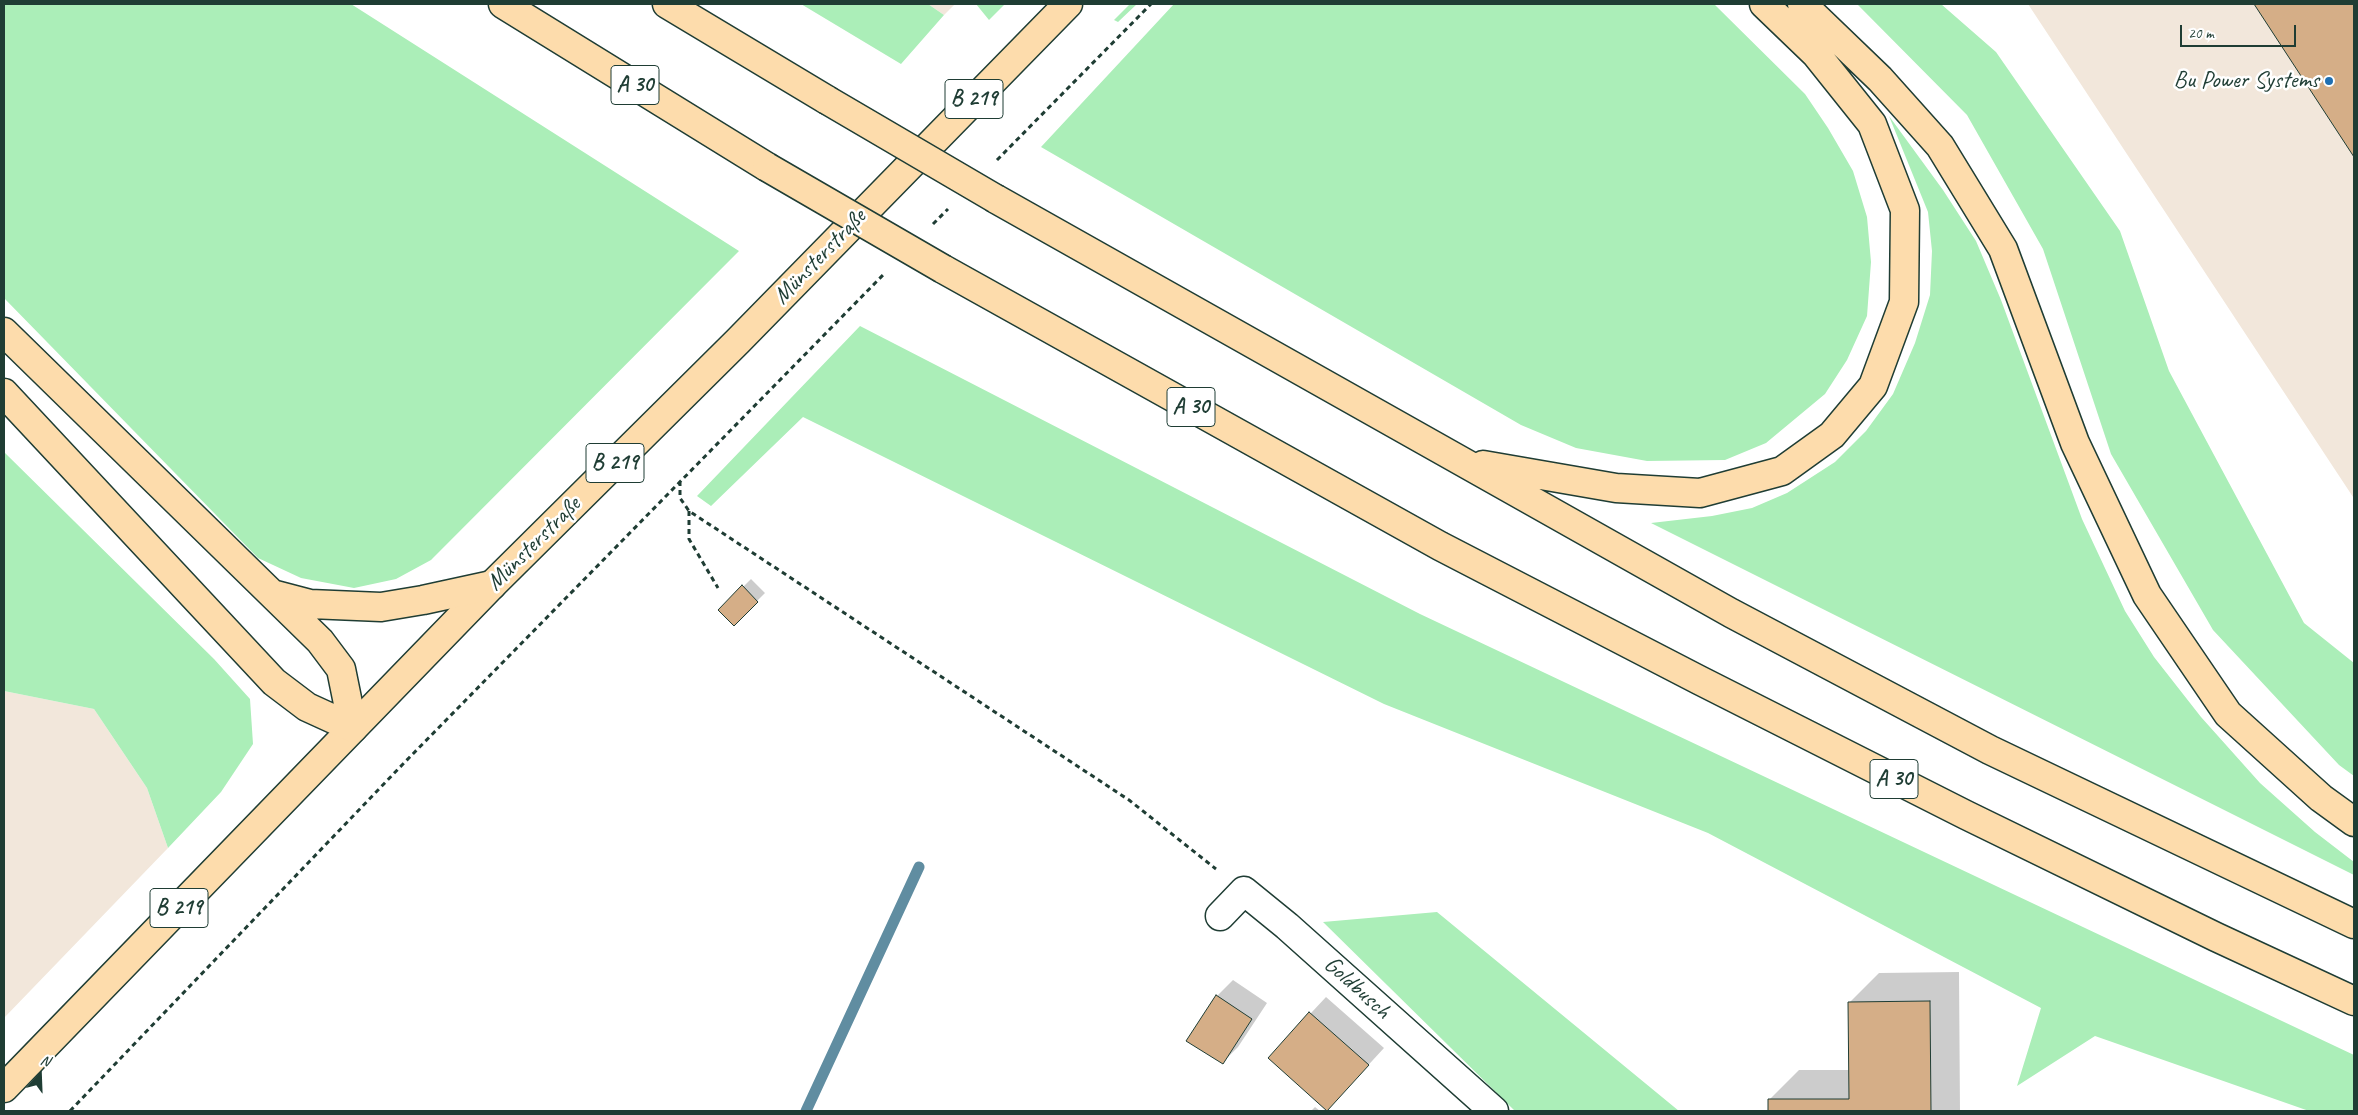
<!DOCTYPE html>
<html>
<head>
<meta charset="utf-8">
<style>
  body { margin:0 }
  #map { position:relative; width:2358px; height:1115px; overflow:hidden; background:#fff; font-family:Caveat,sans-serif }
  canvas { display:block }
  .frame { position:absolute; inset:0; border:5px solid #1f3d34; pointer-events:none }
  .north { position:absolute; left:15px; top:1050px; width:50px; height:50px; -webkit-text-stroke:4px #fff; paint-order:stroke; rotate:20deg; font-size:14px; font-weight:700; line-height:20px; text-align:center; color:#1f3d34 }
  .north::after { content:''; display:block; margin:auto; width:18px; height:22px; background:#1f3d34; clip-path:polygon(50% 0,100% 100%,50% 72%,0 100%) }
  .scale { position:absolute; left:2180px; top:25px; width:116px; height:22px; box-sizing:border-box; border:2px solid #1f3d34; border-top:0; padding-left:6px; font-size:15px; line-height:18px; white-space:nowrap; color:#1f3d34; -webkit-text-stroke:4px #fff; paint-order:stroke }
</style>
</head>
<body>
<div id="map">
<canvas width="2358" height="1115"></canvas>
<div class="frame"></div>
<div class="north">N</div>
<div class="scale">20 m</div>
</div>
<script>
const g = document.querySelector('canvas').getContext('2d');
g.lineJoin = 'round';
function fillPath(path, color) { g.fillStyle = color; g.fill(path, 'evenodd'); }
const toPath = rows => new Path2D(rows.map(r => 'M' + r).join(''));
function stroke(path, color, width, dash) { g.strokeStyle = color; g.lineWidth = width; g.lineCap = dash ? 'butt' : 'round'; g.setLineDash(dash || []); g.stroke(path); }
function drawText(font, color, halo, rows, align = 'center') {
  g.font = font + ' Caveat,sans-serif'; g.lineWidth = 5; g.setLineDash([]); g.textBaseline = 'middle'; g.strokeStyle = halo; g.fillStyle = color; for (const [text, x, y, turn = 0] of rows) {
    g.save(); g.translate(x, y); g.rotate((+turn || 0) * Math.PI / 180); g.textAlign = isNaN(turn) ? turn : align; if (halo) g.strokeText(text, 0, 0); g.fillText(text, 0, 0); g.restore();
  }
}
fillPath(toPath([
  [928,4,955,4,944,15],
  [2028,4,2354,4,2354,498,2353,497],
  [4,691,94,709,147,788,168,848,4,1018]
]), '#f2e7db');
fillPath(toPath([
  [4,4,351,4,739,251,431,560,396,579,354,588,301,578,258,558,4,298],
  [801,4,928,4,944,15,901,64],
  [976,4,1005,4,989,20],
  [1130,4,1137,4,1118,22,1114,20],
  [1174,4,1714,4,1805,94,1828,128,1853,171,1867,217,1871,262,1867,316,1847,360,1825,394,1766,443,1725,460,1647,461,1576,448,1521,425,1041,147],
  [1857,4,1941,4,1996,52,2120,231,2169,371,2304,623,2354,663,2354,776,2339,765,2213,630,2111,454,2043,249,1967,115],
  [1889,116,1943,190,1976,241,2001,300,2082,519,2125,611,2154,657,2201,717,2260,783,2315,832,2354,862,2354,875,1651,523,1712,516,1752,508,1787,493,1835,462,1866,431,1893,394,1915,343,1930,295,1932,251,1928,212],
  [860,326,1420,614,2354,1055,2354,1111,2309,1111,2095,1036,2017,1086,2041,1008,1708,833,1384,704,803,417,711,506,697,496],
  [4,452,214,659,250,699,253,744,221,792,168,848,147,788,94,709,4,691],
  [1437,912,1679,1111,1515,1111,1323,922]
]), '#abeeb8');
fillPath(toPath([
  [2256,4,2354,4,2354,155],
  [751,579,765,593,734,624,720,610],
  [1959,972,1960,1111,1769,1111,1769,1100,1799,1070,1850,1070,1850,1002,1879,973],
  [1233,980,1267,1003,1238,1047,1222,1063,1188,1040,1217,996],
  [1326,997,1384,1048,1327,1110,1269,1058],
  [1315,1107,1320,1111,1311,1111]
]), '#0003');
stroke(toPath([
  [806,1111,919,867]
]), '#608da1', 11);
const building = toPath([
  [2254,4,2354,4,2354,157,2254,4],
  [742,585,758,602,734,626,718,610,742,585],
  [1216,995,1252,1019,1223,1064,1186,1041,1216,995],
  [1930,1001,1931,1111,1768,1111,1768,1099,1849,1099,1848,1002,1930,1001],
  [1309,1012,1369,1065,1327,1111,1268,1058,1309,1012]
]);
fillPath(building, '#d5ae87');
stroke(building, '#1f3d34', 1);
const street = toPath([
  [1220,916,1244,891,1287,926,1494,1111]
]);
const primary = toPath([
  [4,1088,492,585,738,341,1068,4]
]);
const highway = toPath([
  [503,4,767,167],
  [667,4,827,100],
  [1802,4,1880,79,1940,146,2003,249,2075,443,2147,595,2228,714,2321,798,2354,822],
  [996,199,1731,613,1990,750,2354,924],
  [943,269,1440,546,1699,680,1966,815,2216,937,2354,1001],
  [4,332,320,641,341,669,353,728],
  [4,393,274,682,307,707,353,728],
  [1483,465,1616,488,1700,493,1782,471,1832,435,1873,386,1904,302,1905,210,1872,124,1816,54,1764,4],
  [272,594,310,604,381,607,423,600,492,585]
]);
stroke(street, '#1f3d34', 31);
stroke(primary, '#1f3d34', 31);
stroke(highway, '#1f3d34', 31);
stroke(toPath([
  [997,160,1151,4],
  [933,224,948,209],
  [680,481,680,498,689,511,1129,800,1216,869],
  [689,511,689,539,718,588],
  [70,1111,403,764,883,275]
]), '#1f3d34', 3, [5, 4]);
stroke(street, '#fff', 28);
stroke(primary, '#fddcac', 28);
stroke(highway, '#fddcac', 28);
const highwayBridge = toPath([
  [827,100,996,199],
  [767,167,943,269]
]);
stroke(highwayBridge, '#1f3d34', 31, []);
stroke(highwayBridge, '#fddcac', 28);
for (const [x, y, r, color] of [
  [2329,81,5,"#1f6fb2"]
]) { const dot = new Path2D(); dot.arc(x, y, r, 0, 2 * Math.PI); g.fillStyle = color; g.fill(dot); stroke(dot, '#fff', 2); }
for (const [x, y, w] of [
  [635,85,48],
  [974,99,58],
  [1191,407,48],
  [615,463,58],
  [1894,779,48],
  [179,908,58]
]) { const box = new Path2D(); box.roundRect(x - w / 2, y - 19.5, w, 39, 4); g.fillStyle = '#fff'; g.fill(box); stroke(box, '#1f3d34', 1); }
drawText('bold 22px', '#1f3d34', null, [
  ["A 30",635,85],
  ["B 219",974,99],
  ["A 30",1191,407],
  ["B 219",615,463],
  ["A 30",1894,779],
  ["B 219",179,908]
]);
drawText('24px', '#1f3d34', '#fff', [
  ["Bu Power Systems",2319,81]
], 'right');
drawText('24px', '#1f3d34', '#fff', [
  ["Münsterstraße",820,257,-46],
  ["Münsterstraße",534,544,-45],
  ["Goldbusch",1357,988,42]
]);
</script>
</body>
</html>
